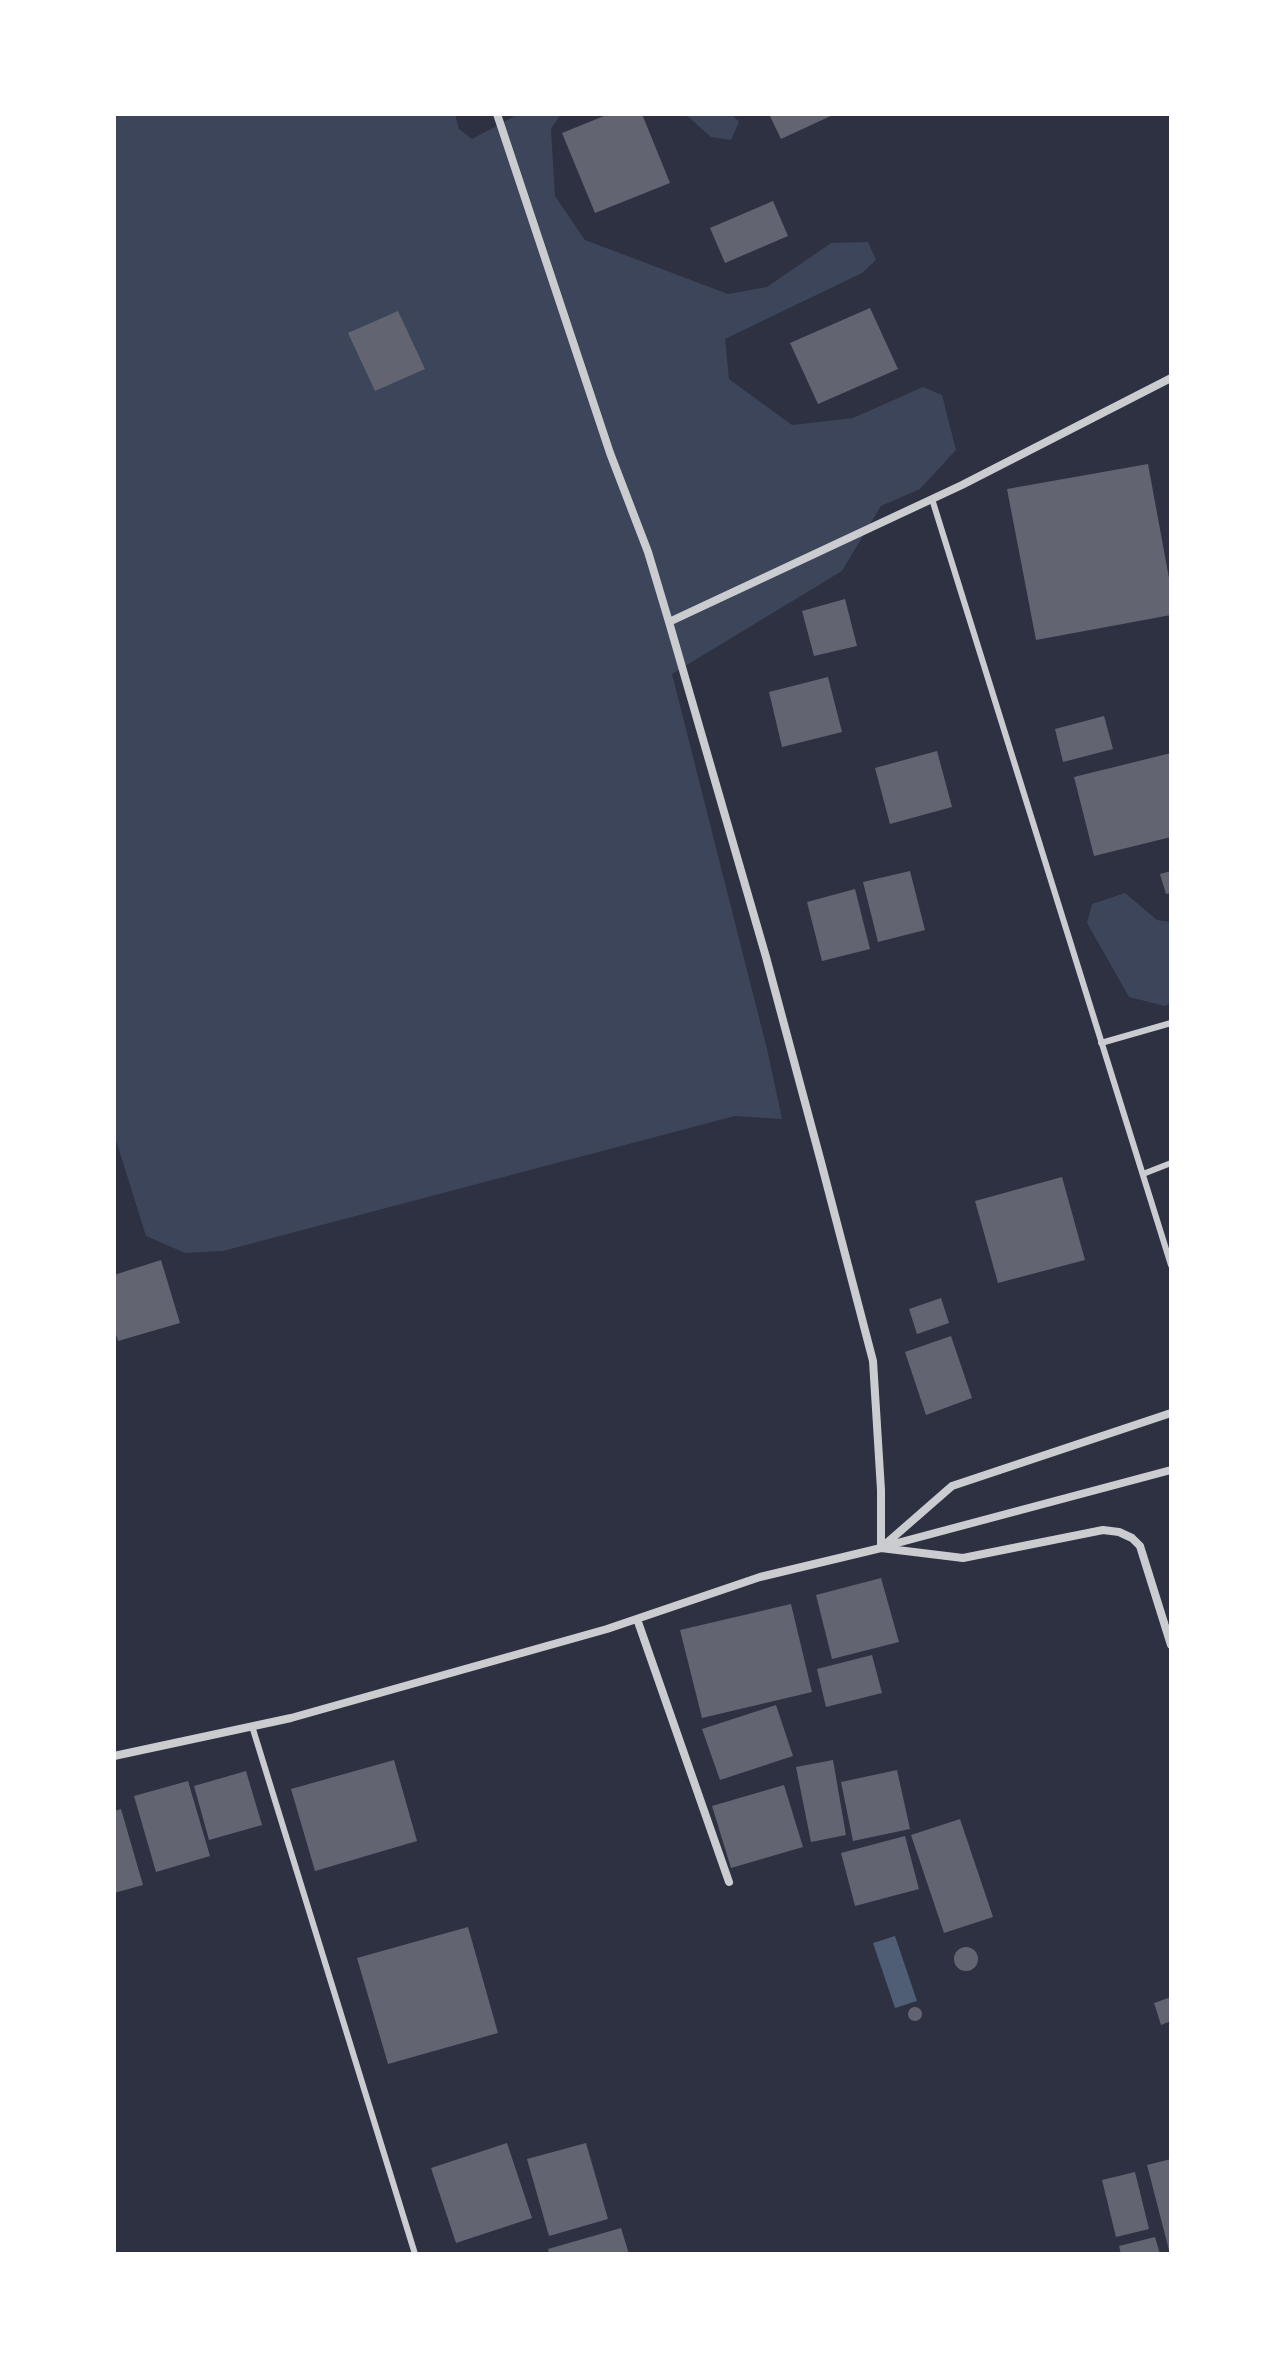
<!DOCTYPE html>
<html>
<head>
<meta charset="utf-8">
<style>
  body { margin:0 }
  #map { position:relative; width:1285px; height:2368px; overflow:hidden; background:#2d3142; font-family:Overpass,sans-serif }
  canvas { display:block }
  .frame { position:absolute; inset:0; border:116px solid #fff; pointer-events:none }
</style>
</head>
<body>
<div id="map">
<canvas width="1285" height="2368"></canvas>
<div class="frame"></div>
</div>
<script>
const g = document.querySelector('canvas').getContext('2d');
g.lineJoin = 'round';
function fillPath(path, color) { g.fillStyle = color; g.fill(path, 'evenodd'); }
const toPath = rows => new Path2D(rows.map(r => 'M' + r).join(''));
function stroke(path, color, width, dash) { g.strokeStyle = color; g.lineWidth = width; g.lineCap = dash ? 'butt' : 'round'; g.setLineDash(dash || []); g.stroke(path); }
fillPath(toPath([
  [114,114,455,114,459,129,472,139,519,114,561,114,551,129,555,196,585,240,728,294,767,287,831,243,868,242,876,260,862,273,725,339,729,379,792,425,853,418,923,387,942,395,956,450,920,489,881,506,842,571,672,674,768,1053,782,1119,735,1116,223,1251,185,1253,146,1236,114,1134],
  [685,114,732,114,739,122,731,140,711,137],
  [1125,893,1157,920,1171,922,1171,1003,1165,1006,1129,997,1087,923,1092,904]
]), '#3c4559');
fillPath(toPath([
  [895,1936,917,2001,895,2008,873,1943]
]), '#4f5d75');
fillPath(toPath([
  [609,114,642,114,670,183,595,213,562,133],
  [769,114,835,114,781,139],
  [773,201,788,236,725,263,710,228],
  [870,308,898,369,818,404,790,343],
  [398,311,425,369,375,391,348,333],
  [1148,464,1171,589,1171,615,1036,640,1007,489],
  [845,599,857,646,814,656,802,611],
  [828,677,842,732,782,747,769,692],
  [1104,716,1113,749,1063,762,1055,729],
  [937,751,952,807,890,824,875,768],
  [1171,753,1171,837,1094,856,1074,777],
  [910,871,925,930,878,942,863,882],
  [1171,871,1171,893,1166,894,1160,874],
  [855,889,870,949,822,961,807,902],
  [1062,1177,1085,1260,998,1283,975,1201],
  [161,1260,180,1323,118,1341,114,1328,114,1275],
  [941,1298,949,1323,917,1334,909,1309],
  [951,1336,972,1398,926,1415,905,1352],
  [881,1578,899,1642,832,1659,816,1595],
  [791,1604,812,1692,702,1718,680,1630],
  [872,1655,882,1693,826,1707,817,1669],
  [776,1705,793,1756,720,1780,702,1729],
  [394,1760,417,1841,315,1871,291,1789],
  [833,1760,846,1835,811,1842,796,1767],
  [897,1770,910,1829,853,1841,841,1782],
  [246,1771,262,1825,209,1840,194,1786],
  [188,1781,210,1856,156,1872,134,1796],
  [784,1785,803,1847,731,1868,712,1806],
  [121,1809,143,1885,114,1893,114,1811],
  [960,1819,993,1917,944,1933,911,1835],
  [905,1836,919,1889,855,1906,841,1853],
  [468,1927,498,2033,388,2064,357,1958],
  '954 1959a12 12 0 1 1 24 0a12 12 0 1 1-24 0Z',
  [1171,1997,1171,2021,1161,2025,1154,2003],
  '908 2014a7 7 0 1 1 14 0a7 7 0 1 1-14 0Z',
  [507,2143,532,2218,456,2243,431,2168],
  [586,2143,608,2219,549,2236,527,2159],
  [1171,2159,1171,2254,1170,2254,1147,2165],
  [1135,2172,1149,2229,1116,2237,1102,2180],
  [621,2228,629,2254,549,2254,548,2249],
  [1155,2237,1160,2254,1121,2254,1119,2246]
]), '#626471');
stroke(toPath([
  [932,499,1171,1265],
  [1101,1043,1171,1023],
  [1143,1174,1171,1163],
  [252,1726,415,2254]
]), '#caccd0', 6);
stroke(toPath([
  [669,622,962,485,1171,378],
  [886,1546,1171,1470],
  [881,1548,963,1558,1103,1530,1119,1532,1132,1538,1140,1546,1171,1645],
  [881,1548,952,1486,1171,1413],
  [637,1619,729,1882],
  [114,1756,291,1718,607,1629,760,1577,881,1548,881,1490,873,1361,821,1162,766,957,669,622,648,552,610,453,497,114]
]), '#caccd0', 8);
</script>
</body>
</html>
